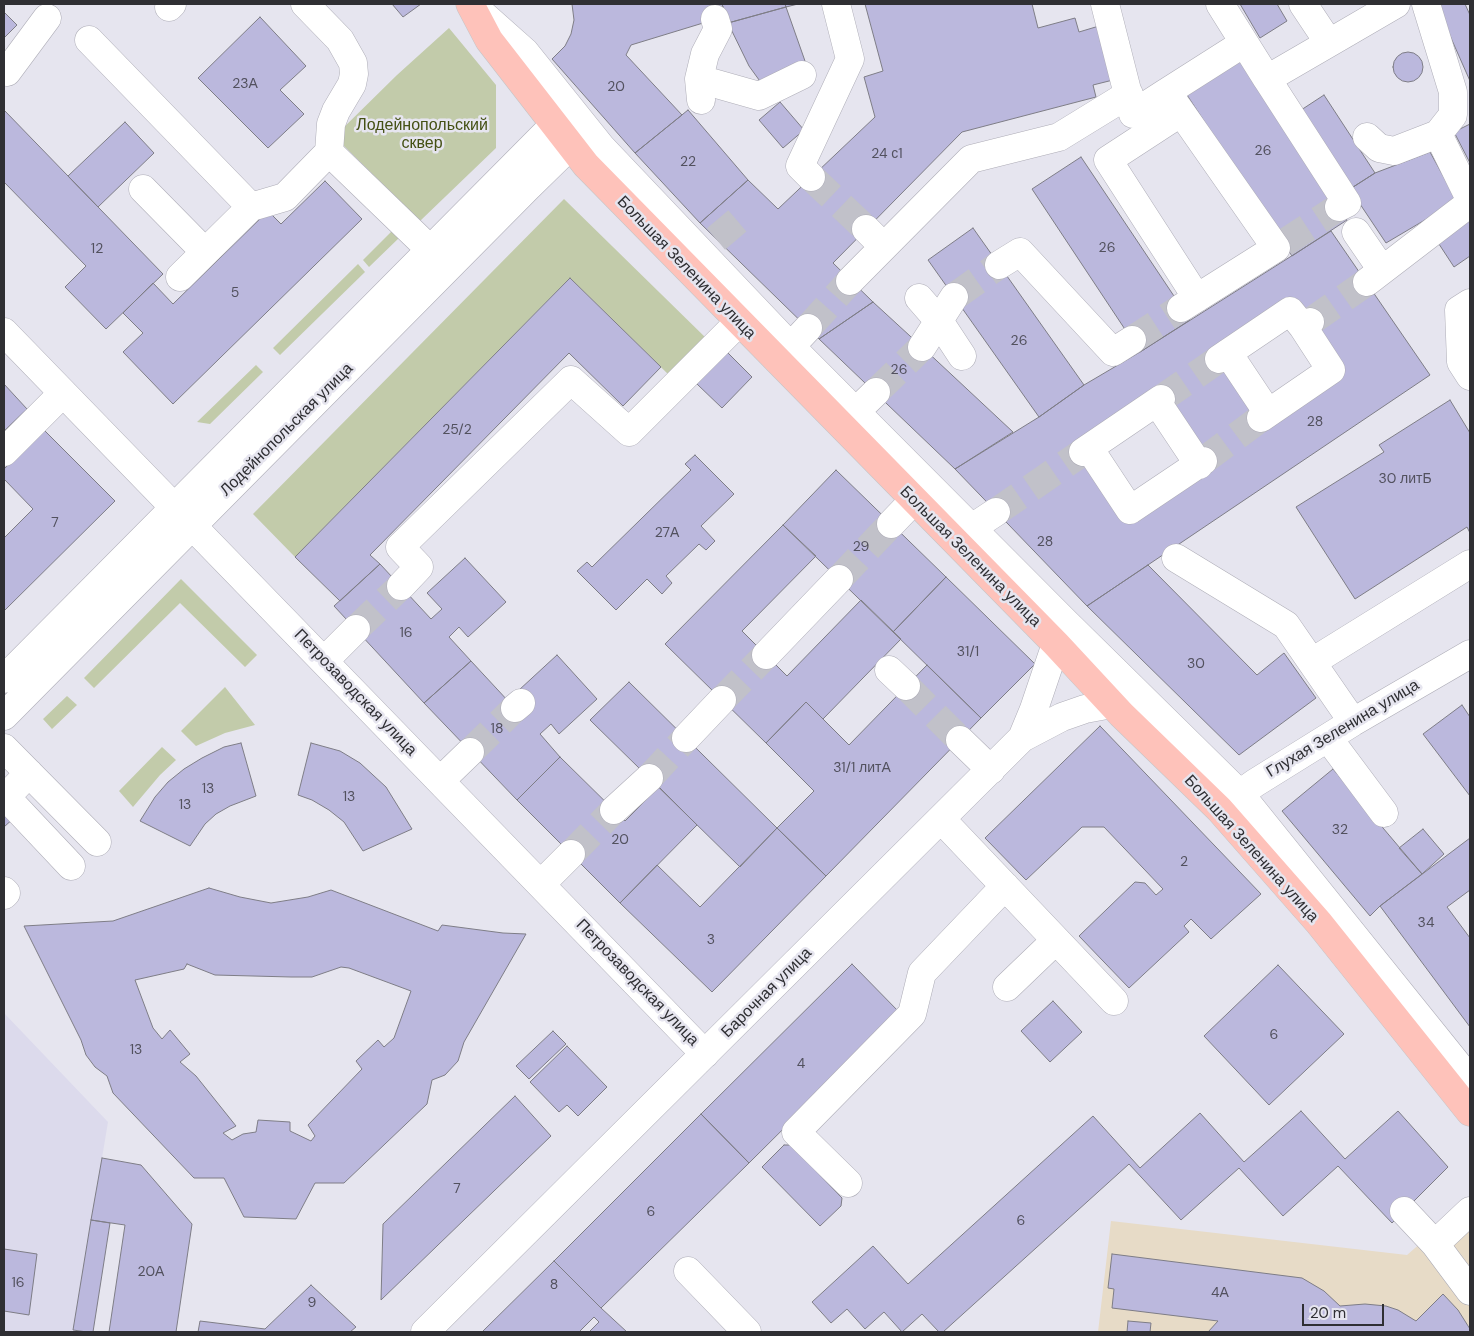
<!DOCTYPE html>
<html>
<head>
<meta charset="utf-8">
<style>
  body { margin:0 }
  #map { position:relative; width:1474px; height:1336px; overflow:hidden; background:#e6e5ef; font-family:"DM Sans",sans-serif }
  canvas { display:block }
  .frame { position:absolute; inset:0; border:5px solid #2f2f33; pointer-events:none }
  .scale { position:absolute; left:1302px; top:1304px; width:82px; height:22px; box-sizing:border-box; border:2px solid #2f2f33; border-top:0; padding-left:6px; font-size:15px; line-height:18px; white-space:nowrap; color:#2f2f33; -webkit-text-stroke:4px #e6e5ef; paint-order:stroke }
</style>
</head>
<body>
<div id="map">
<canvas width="1474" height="1336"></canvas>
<div class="frame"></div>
<div class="scale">20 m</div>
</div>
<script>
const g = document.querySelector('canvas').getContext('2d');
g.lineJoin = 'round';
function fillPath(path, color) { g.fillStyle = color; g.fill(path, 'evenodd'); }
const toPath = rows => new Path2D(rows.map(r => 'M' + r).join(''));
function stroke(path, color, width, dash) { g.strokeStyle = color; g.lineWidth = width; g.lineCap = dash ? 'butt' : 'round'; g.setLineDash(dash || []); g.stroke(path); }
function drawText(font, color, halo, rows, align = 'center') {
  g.font = font + ' "DM Sans",sans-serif'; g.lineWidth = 5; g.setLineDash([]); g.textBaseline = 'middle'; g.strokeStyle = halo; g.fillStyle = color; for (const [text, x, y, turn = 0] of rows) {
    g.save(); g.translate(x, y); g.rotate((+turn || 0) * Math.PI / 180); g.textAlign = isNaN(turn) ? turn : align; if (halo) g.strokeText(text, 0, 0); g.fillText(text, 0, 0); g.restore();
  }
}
fillPath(toPath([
  [1470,1200,1470,1332,1098,1332,1111,1221,1407,1255]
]), '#e7dbc7');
fillPath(toPath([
  [4,1013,108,1122,73,1332,4,1332]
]), '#dcdaec');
fillPath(toPath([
  [449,28,496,85,496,148,420,221,339,141,336,135,397,75],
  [564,199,708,340,671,377,570,278,295,557,253,514],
  [393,230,400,237,369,267,363,260],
  [358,264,365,272,280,355,273,348],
  [256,365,263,372,210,424,197,422],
  [181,579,257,655,245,667,180,603,94,688,84,678],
  [225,687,255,725,225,733,196,746,181,731],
  [67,696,77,705,52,729,43,719],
  [162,747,176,760,160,775,133,807,119,791]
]), '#c2cbaa');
const building = toPath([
  [392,4,421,4,403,17,392,4],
  [572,4,722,4,726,16,631,45,626,55,682,115,635,153,552,59,565,46,571,34,574,20,572,4],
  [722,4,785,4,786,7,728,23,722,4],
  [785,4,798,4,786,7,785,4],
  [865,4,1032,4,1038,28,1075,18,1079,32,1099,26,1113,80,1093,85,1096,97,962,132,833,263,873,302,819,339,700,223,748,180,778,209,875,117,864,77,883,71,865,4],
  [1240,4,1277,4,1287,21,1260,38,1240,4],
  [1436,4,1465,4,1470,15,1470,81,1436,4],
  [786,7,805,61,762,84,749,66,728,23,786,7],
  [4,12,17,25,4,38,4,12],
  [260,17,306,66,280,90,304,114,268,148,198,78,260,17],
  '1393 67a15 15 0 1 1 30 0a15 15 0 1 1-30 0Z',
  [1242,59,1347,220,1292,256,1187,95,1242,59],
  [1324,95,1375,173,1350,189,1298,112,1324,95],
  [780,102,804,130,783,148,759,120,780,102],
  [4,110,163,274,106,329,65,287,86,266,4,182,4,110],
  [688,110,748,180,700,223,635,153,688,110],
  [125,122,154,153,98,207,68,176,125,122],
  [1470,124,1470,163,1454,132,1470,124],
  [1430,152,1457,201,1386,243,1350,189,1375,173,1430,152],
  [1081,157,1190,320,1140,352,1032,189,1081,157],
  [325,181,362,219,173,404,123,352,143,333,123,313,153,283,173,304,268,211,281,224,325,181],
  [1470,219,1470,256,1454,267,1437,241,1470,219],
  [973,228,1084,385,1039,417,928,260,973,228],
  [1331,231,1430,375,1087,606,955,469,1039,417,1084,385,1140,352,1331,231],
  [1294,300,1344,372,1266,426,1216,355,1294,300],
  [1157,394,1209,470,1132,523,1080,447,1157,394],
  [570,278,661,367,623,406,569,353,370,555,380,564,340,601,295,557,570,278],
  [873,302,922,347,1013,432,955,469,819,339,873,302],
  [727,352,752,377,722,408,697,384,727,352],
  [4,384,27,409,4,431,4,384],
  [1450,400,1470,433,1470,533,1467,527,1355,599,1296,507,1384,452,1379,445,1450,400],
  [44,430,115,501,4,611,4,538,33,509,4,479,4,469,44,430],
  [695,455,734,494,701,526,715,541,706,550,699,544,666,576,672,583,662,594,647,579,616,610,577,571,587,562,592,567,691,470,685,464,695,455],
  [836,470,946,577,893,632,783,525,836,470],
  [783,525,816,556,742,631,787,676,861,600,901,639,823,719,806,702,766,743,665,644,783,525],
  [465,558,506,602,468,637,459,627,449,637,471,661,424,703,334,606,380,564,431,619,442,609,427,593,465,558],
  [1148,565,1257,675,1284,653,1316,698,1239,755,1087,606,1148,565],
  [946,577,1035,664,981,718,893,632,946,577],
  [557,655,597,699,559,734,551,724,540,734,560,757,517,800,424,703,471,661,522,716,519,690,557,655],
  [927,665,981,718,826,876,777,828,814,791,766,743,806,702,849,745,927,665],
  [629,682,777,828,740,867,590,720,629,682],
  [1462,705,1470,717,1470,796,1423,734,1462,705],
  [1100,726,1261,894,1211,939,1191,919,1184,926,1189,932,1129,988,1079,936,1135,882,1145,883,1156,895,1163,889,1104,827,1082,827,1026,880,985,838,1100,726],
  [241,743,256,796,230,806,216,814,205,824,190,846,140,821,155,797,168,782,184,769,202,758,224,747,241,743],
  [311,743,340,751,360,763,386,787,412,829,363,851,344,822,329,810,312,800,298,795,311,743],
  [560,757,625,821,659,787,697,825,620,903,517,800,560,757],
  [1333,769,1422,874,1380,906,1370,916,1282,811,1333,769],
  [4,805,15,817,4,827,4,805],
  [777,828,826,876,712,992,620,903,657,865,700,907,777,828],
  [1423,829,1444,854,1422,874,1399,848,1423,829],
  [1470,838,1470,890,1447,907,1470,938,1470,1027,1380,906,1470,838],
  [209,888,240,897,271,903,308,897,331,890,438,931,442,925,503,933,526,934,464,1042,458,1061,445,1075,432,1080,427,1104,344,1183,315,1183,296,1219,244,1217,224,1178,194,1178,113,1093,107,1076,95,1067,86,1055,81,1040,24,926,113,921,209,888],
  [187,964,215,975,291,977,312,977,341,967,349,968,411,991,394,1038,384,1047,378,1040,356,1061,362,1069,308,1125,315,1136,311,1141,290,1131,290,1122,258,1120,256,1132,243,1134,232,1140,223,1133,236,1126,196,1076,180,1062,190,1054,170,1030,162,1039,153,1028,135,980,184,969,187,964],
  [852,964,900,1013,749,1163,701,1114,852,964],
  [1278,965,1344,1034,1269,1105,1204,1036,1278,965],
  [1053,1001,1082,1032,1050,1062,1021,1031,1053,1001],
  [553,1031,566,1044,529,1079,516,1066,553,1031],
  [567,1046,607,1087,578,1116,567,1105,559,1112,530,1082,567,1046],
  [515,1096,551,1136,381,1300,383,1224,515,1096],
  [1301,1111,1345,1159,1398,1111,1448,1167,1392,1223,1338,1166,1283,1216,1239,1168,1181,1220,1129,1164,943,1332,939,1332,922,1314,902,1332,884,1312,865,1329,847,1309,831,1323,812,1302,873,1246,908,1284,1093,1116,1140,1168,1200,1113,1244,1162,1301,1111],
  [701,1114,749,1163,601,1308,554,1261,701,1114],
  [784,1145,791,1145,842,1198,841,1206,820,1226,762,1167,784,1145],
  [102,1158,141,1165,192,1224,176,1332,109,1332,125,1225,91,1220,102,1158],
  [91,1220,110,1223,93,1332,87,1332,73,1330,91,1220],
  [4,1249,37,1254,29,1315,4,1311,4,1249],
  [1112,1254,1302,1278,1324,1291,1340,1306,1365,1304,1386,1306,1398,1310,1416,1321,1443,1294,1458,1310,1470,1329,1470,1332,1208,1332,1218,1321,1112,1308,1114,1289,1108,1288,1112,1254],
  [554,1261,601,1308,627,1332,589,1332,599,1322,594,1317,579,1332,482,1332,554,1261],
  [311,1285,356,1327,350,1332,198,1332,200,1321,265,1329,311,1285],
  [1128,1321,1151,1323,1150,1332,1127,1332,1128,1321]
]);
fillPath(building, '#bbb8dd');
stroke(building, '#7e7d86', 1);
stroke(toPath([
  [811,177,866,229],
  [716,239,742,217],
  [1284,243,1339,207],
  [954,297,999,265],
  [1310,322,1367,282],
  [808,328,850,281],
  [1132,340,1181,308],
  [876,392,922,347],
  [1161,399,1219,359],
  [1203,461,1261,418],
  [996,512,1083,452],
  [839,579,891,524],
  [356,629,401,586],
  [906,686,960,740],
  [722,700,766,655],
  [470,752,515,708],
  [649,778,686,738],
  [571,854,614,810]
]), '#c1c1c9', 28, [28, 14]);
const minor = toPath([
  [305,4,340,40,353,63,354,74,352,84,336,111,331,124,329,152,442,261],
  [471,4,525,52,602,148,791,347,1065,622,1240,794,1470,1080],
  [1105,4,1133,114,1167,92],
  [1220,4,1267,79,1329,43,1303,4],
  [169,7,172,4],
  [89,40,251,207,285,197,329,152],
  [1329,43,1396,4],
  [7,72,47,18],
  [699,79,759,96,802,75],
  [1267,79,1347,203,1339,207],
  [701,100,699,79,705,54,718,29,715,19],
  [1180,113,1108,160,1197,298],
  [1438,134,1470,199],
  [1367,137,1379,148,1394,151,1438,134,1453,115,1453,92,1426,4],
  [811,177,800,166,850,59,836,4],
  [143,189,205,252],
  [866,229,883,246],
  [1356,232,1382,270],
  [999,265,1020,252,1113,352,1132,340],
  [180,277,251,207],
  [850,281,971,159,1059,137,1129,94],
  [1367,282,1470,203],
  [919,298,939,321,962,356],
  [1470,303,1459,310,1461,362,1470,376],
  [1181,308,1276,248,1167,92,1244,43],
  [4,332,705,1054],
  [922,347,954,297],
  [1228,353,1268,413],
  [1219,359,1290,311,1303,327,1310,322],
  [778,360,808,328],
  [1157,402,1199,465],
  [1261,418,1331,370,1303,327],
  [843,424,876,392],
  [1089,448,1130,510,1203,461],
  [4,452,63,393],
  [1083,452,1161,399],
  [891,524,914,500],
  [958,537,996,512],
  [1176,558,1286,625,1353,722],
  [401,586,419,567,400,547,571,380,629,432,739,322],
  [766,655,839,579],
  [324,661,356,629],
  [1312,662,1470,564],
  [889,670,906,686],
  [4,679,554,125],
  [515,708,521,703],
  [4,716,527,188,570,146],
  [686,738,722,700],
  [1022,738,1034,709,1056,644],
  [1328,738,1384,813],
  [960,740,991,770],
  [4,748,97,842],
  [29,773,6,797,71,866],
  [440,781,470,752],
  [1227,803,1255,783,1353,722,1470,654],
  [614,810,649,778],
  [941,819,1114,1001],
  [541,884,571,854],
  [4,891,6,893,4,895],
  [1007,987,1056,940],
  [848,1183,796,1132,912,1014,922,973,1005,886],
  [1404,1211,1435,1244,1470,1291],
  [1435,1244,1470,1211],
  [688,1271,747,1332],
  [425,1332,1022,738,1062,717,1085,709,1112,704]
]);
const major = toPath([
  [470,4,489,40,586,165,1056,644,1121,714,1219,809,1319,923,1470,1112]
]);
stroke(minor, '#aeadb7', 29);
stroke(major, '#c5c5c6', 29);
stroke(minor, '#fff', 28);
stroke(major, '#fec2ba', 28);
drawText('14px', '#52515e', null, [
  ["23А",245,84],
  ["20",616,87],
  ["26",1263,151],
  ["24 с1",887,154],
  ["22",688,162],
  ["26",1107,248],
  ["12",97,249],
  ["5",235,293],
  ["26",1019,341],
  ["26",899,370],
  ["28",1315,422],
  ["25/2",457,430],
  ["30 литБ",1405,479],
  ["7",55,523],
  ["27А",667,533],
  ["28",1045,542],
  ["29",861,547],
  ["16",406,633],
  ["31/1",968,652],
  ["30",1196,664],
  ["18",497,729],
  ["31/1 литА",862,768],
  ["13",208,789],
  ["13",349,797],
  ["13",185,805],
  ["32",1340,830],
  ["20",620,840],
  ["2",1184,862],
  ["34",1426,923],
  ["3",711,940],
  ["6",1274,1035],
  ["13",136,1050],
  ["4",801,1064],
  ["7",457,1189],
  ["6",651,1212],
  ["6",1021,1221],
  ["20А",151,1272],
  ["16",18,1283],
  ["8",554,1285],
  ["4А",1220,1293],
  ["9",312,1303]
]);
drawText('16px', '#445014', '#e6e5ef', [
  ["Лодейнопольский",422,126],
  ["сквер",422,144]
]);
drawText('16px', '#2f2f33', '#e6e5ef', [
  ["Большая Зеленина улица",686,268,46],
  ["Лодейнопольская улица",287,430,-45],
  ["Большая Зеленина улица",970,557,45],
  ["Петрозаводская улица",355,693,46],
  ["Глухая Зеленина улица",1343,729,-31],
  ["Большая Зеленина улица",1251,849,48],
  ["Петрозаводская улица",637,983,46],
  ["Барочная улица",767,993,-45]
]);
</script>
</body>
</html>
